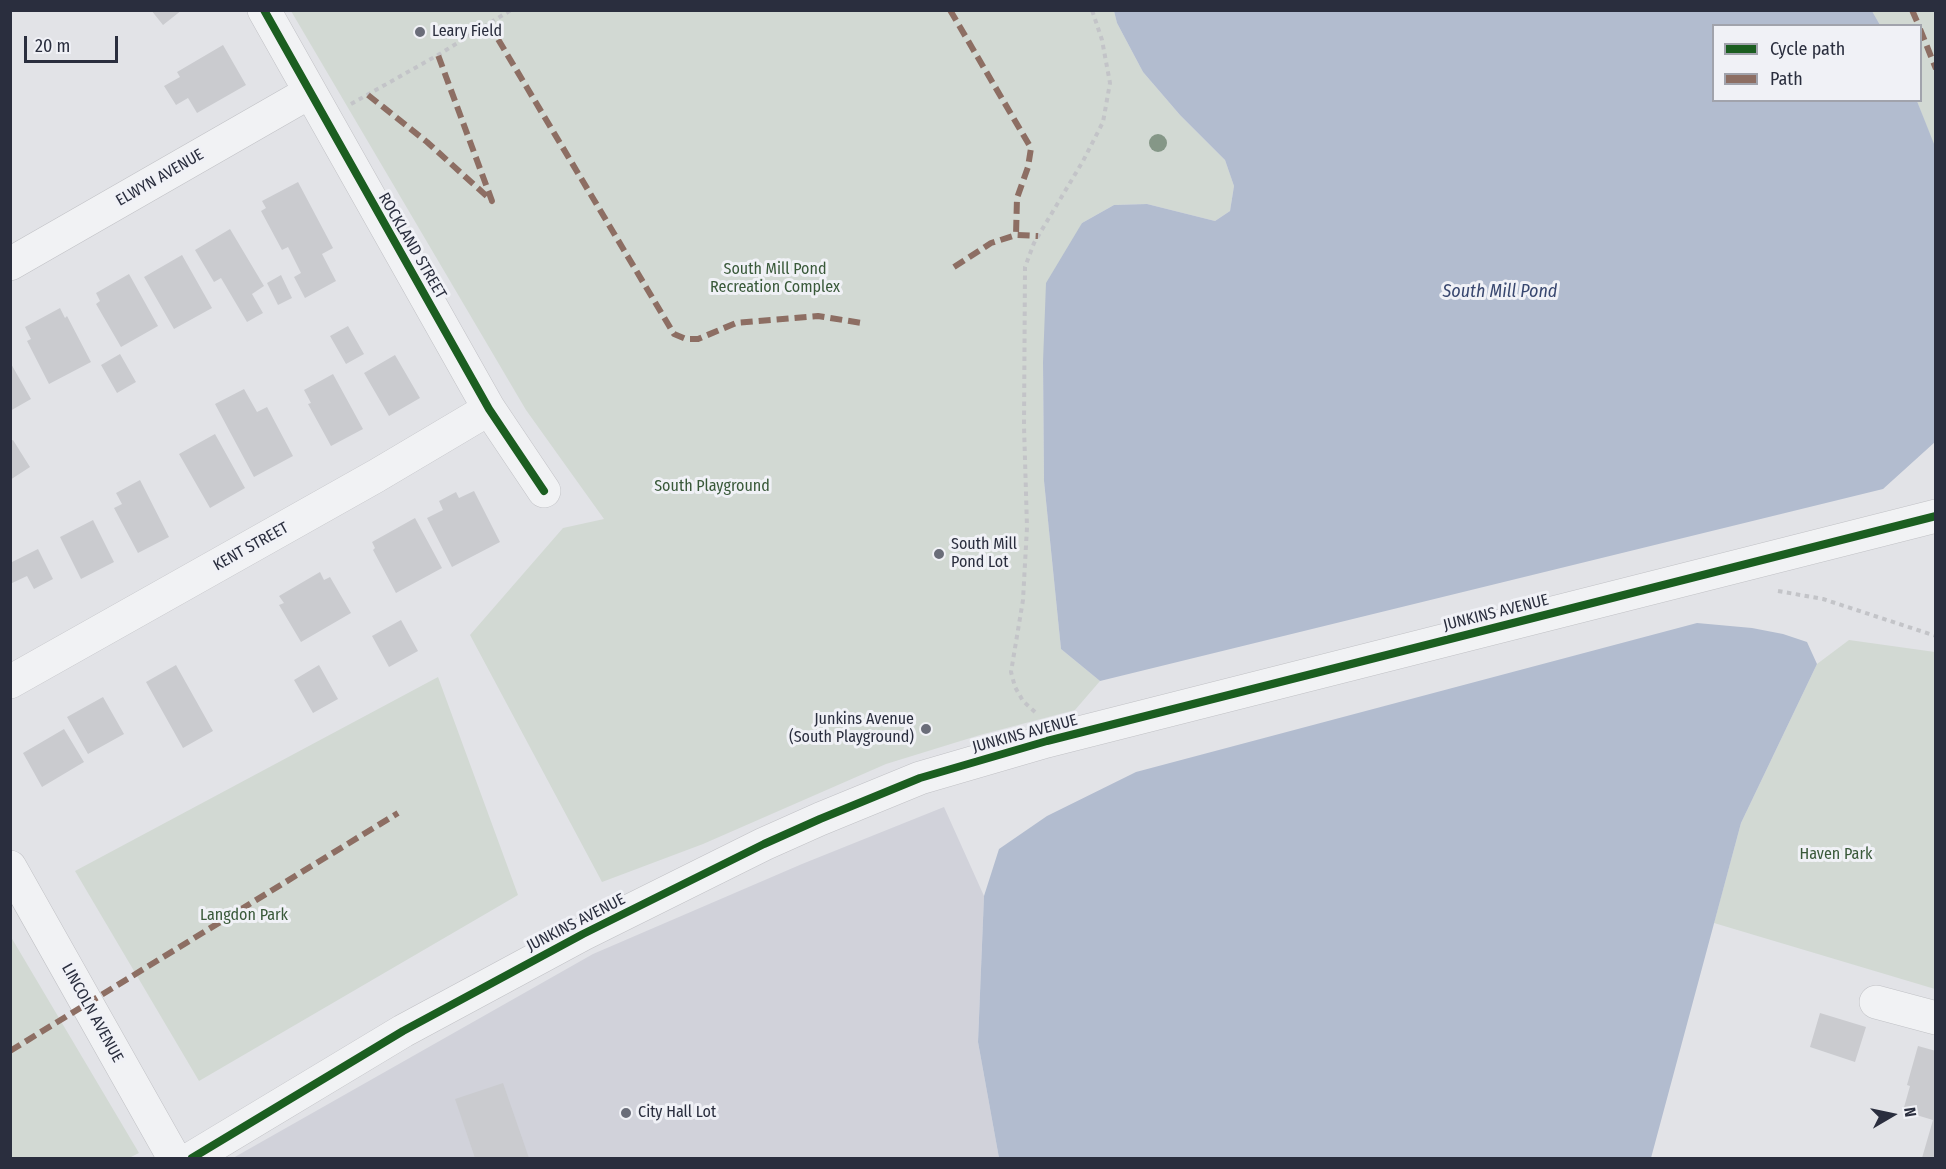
<!DOCTYPE html>
<html>
<head>
<meta charset="utf-8">
<style>
  body { margin:0 }
  #map { position:relative; width:1946px; height:1169px; overflow:hidden; background:#e2e3e7; font-family:"Fira Sans Condensed",sans-serif }
  canvas { display:block }
  .frame { position:absolute; inset:0; border:12px solid #2a2e3e; pointer-events:none }
  .legend { position:absolute; left:1712px; top:24px; width:210px; height:78px; box-sizing:border-box; background:#f0f1f6; border:2px solid #a1a3ac; margin:0; padding:8px 10px; list-style:none; font-size:18px; color:#2a2e3e }
  .legend li { display:flex; align-items:center; gap:12px; height:30px }
  .legend b { width:30px; border:2px solid #a1a3ac }
  .north { position:absolute; left:1862px; top:1085px; width:60px; height:60px; -webkit-text-stroke:4px #f0f1f6; paint-order:stroke; rotate:81deg; font-size:16px; font-weight:700; line-height:24px; text-align:center; color:#2a2e3e }
  .north::after { content:''; display:block; margin:auto; width:21px; height:27px; background:#2a2e3e; clip-path:polygon(50% 0,100% 100%,50% 72%,0 100%) }
  .scale { position:absolute; left:24px; top:36px; width:94px; height:27px; box-sizing:border-box; border:3px solid #2a2e3e; border-top:0; padding-left:8px; font-size:18px; line-height:21px; white-space:nowrap; color:#2a2e3e; -webkit-text-stroke:4px #f0f1f6; paint-order:stroke }
</style>
</head>
<body>
<div id="map">
<canvas width="1946" height="1169"></canvas>
<div class="frame"></div>
<ul class="legend">
<li><b style="height:8px;background:#1b5e20"></b>Cycle path</li>
<li><b style="height:8px;background:#8d6e63"></b>Path</li>
</ul>
<div class="north">N</div>
<div class="scale">20 m</div>
</div>
<script>
const g = document.querySelector('canvas').getContext('2d');
g.lineJoin = 'round';
function fillPath(path, color) { g.fillStyle = color; g.fill(path, 'evenodd'); }
const toPath = rows => new Path2D(rows.map(r => 'M' + r).join(''));
function stroke(path, color, width, dash) { g.strokeStyle = color; g.lineWidth = width; g.lineCap = dash ? 'butt' : 'round'; g.setLineDash(dash || []); g.stroke(path); }
function drawText(font, color, halo, rows, align = 'center') {
  g.font = font + ' "Fira Sans Condensed",sans-serif'; g.lineWidth = 6; g.setLineDash([]); g.textBaseline = 'middle'; g.strokeStyle = halo; g.fillStyle = color; for (const [text, x, y, turn = 0] of rows) {
    g.save(); g.translate(x, y); g.rotate((+turn || 0) * Math.PI / 180); g.textAlign = isNaN(turn) ? turn : align; if (halo) g.strokeText(text, 0, 0); g.fillText(text, 0, 0); g.restore();
  }
}
fillPath(toPath([
  [944,807,984,896,978,1042,999,1158,233,1158,593,954,802,864]
]), '#d1d2da');
fillPath(toPath([
  [291,11,1114,11,1117,23,1143,72,1180,115,1225,160,1234,186,1230,211,1215,221,1147,204,1114,205,1082,223,1043,362,1044,481,1061,649,1100,681,1075,710,980,735,886,764,703,844,602,882,470,635,563,528,604,519,526,410],
  [1872,11,1935,11,1935,149,1917,101,1920,100,1920,26,1880,25],
  [1849,640,1935,652,1935,989,1714,923,1741,823,1817,664],
  [438,677,518,895,199,1081,75,871],
  [11,937,139,1153,129,1158,11,1158]
]), '#d2d9d3');
fillPath(toPath([
  [1114,11,1872,11,1880,25,1714,26,1714,100,1917,101,1936,149,1935,442,1883,489,1100,681,1061,649,1044,481,1043,362,1046,283,1082,223,1114,205,1147,204,1215,221,1230,211,1234,186,1225,160,1180,115,1143,72,1117,23],
  [1697,623,1752,628,1783,634,1807,642,1817,664,1741,823,1651,1158,999,1158,978,1042,984,896,999,849,1047,816,1136,772]
]), '#b2bccf');
fillPath(toPath([
  [151,10,182,10,163,25],
  [223,45,246,85,197,113,188,98,176,105,164,86,180,77,177,72],
  [298,182,333,248,322,254,336,281,305,298,294,277,301,273,288,247,282,250,261,211,266,208,262,201],
  [230,229,264,286,252,294,263,313,247,322,221,278,214,282,195,250],
  [182,255,212,308,174,329,144,277],
  [129,274,158,326,121,347,96,304,100,301,96,293],
  [281,275,292,298,278,305,267,283],
  [60,308,65,318,67,316,91,362,49,384,27,341,31,339,25,327],
  [348,326,364,354,346,364,330,336],
  [120,354,136,382,117,393,101,365],
  [395,355,420,398,389,416,364,373],
  [10,362,31,399,10,411],
  [333,374,363,429,331,446,308,404,311,403,304,390],
  [244,389,257,412,267,407,293,456,254,477,215,404],
  [215,434,245,488,210,508,179,454],
  [13,440,30,467,10,480,10,441],
  [140,480,169,537,138,553,114,508,122,504,116,493],
  [474,491,500,542,452,567,427,518,443,510,439,501,456,492,459,498],
  [415,518,442,568,396,593,373,550,375,548,372,542],
  [93,520,114,562,81,579,60,537],
  [38,549,53,579,34,589,27,576,10,584,10,563],
  [320,572,324,580,330,577,351,613,301,642,279,605,284,603,279,596],
  [401,620,418,651,389,667,372,636],
  [176,665,213,731,183,748,146,682],
  [319,665,338,699,313,713,294,680],
  [103,697,124,734,88,754,67,717],
  [64,729,84,762,42,787,23,753],
  [1820,1013,1866,1027,1855,1062,1810,1047],
  [1918,1046,1936,1051,1936,1158,1922,1158,1933,1120,1903,1111,1910,1086,1907,1085],
  [503,1083,529,1158,475,1158,455,1099]
]), '#cacbcf');
const minor = toPath([
  [264,10,489,409,544,491],
  [10,264,310,92],
  [10,682,376,476,489,409],
  [10,867,174,1158],
  [1876,1002,1936,1018],
  [192,1158,403,1031,583,934,764,844,820,819,920,778,1047,741,1936,516]
]);
stroke(minor, '#c0c1c5', 34);
stroke(toPath([
  [351,104,438,55,511,10],
  [1778,591,1823,599,1936,636],
  [1035,712,1023,701,1015,687,1011,672,1023,600,1027,527,1024,426,1025,267,1034,243,1083,161,1103,122,1110,83,1102,40,1092,10]
]), '#c3c4c8', 4, [4.5, 4.5]);
stroke(minor, '#f1f2f4', 33);
stroke(toPath([
  [950,10,1031,148,1028,167,1017,198,1016,235],
  [1912,10,1919,26],
  [489,24,674,334,686,339,698,339,736,323,818,316,862,323],
  [1920,29,1936,69],
  [368,95,427,142,492,201,438,55],
  [954,267,991,243,1016,235,1038,236],
  [10,1051,398,813]
]), '#8d6e63', 6, [12, 6]);
stroke(toPath([
  [264,10,489,409,544,491],
  [192,1158,403,1031,583,934,764,844,820,819,920,778,1047,741,1936,516]
]), '#1b5e20', 8);
g.fillStyle = '#859787';
for (const [x, y] of [
  [1158,143]
]) { g.beginPath(); g.arc(x, y, 9, 0, 2 * Math.PI); g.fill(); }
for (const [x, y, r, color] of [
  [420,32,6,"#6a6d79"],
  [939,554,6,"#6a6d79"],
  [926,729,6,"#6a6d79"],
  [626,1113,6,"#6a6d79"]
]) { const dot = new Path2D(); dot.arc(x, y, r, 0, 2 * Math.PI); g.fillStyle = color; g.fill(dot); stroke(dot, '#f0f1f6', 2); }
drawText('16px', '#2a2e3e', '#f0f1f6', [
  ["Leary Field",432,32],
  ["South Mill",951,545],
  ["Pond Lot",951,563],
  ["Junkins Avenue",914,720,"right"],
  ["(South Playground)",914,738,"right"],
  ["City Hall Lot",638,1113]
], 'left');
drawText('16px', '#2a2e3e', '#f0f1f6', [
  ["ELWYN AVENUE",160,178,-30],
  ["ROCKLAND STREET",412,246,60],
  ["KENT STREET",251,547,-29],
  ["JUNKINS AVENUE",1496,613,-14],
  ["JUNKINS AVENUE",1025,734,-15],
  ["JUNKINS AVENUE",576,923,-27],
  ["LINCOLN AVENUE",92,1013,61]
]);
drawText('16px', '#395939', '#f0f1f6', [
  ["South Mill Pond",775,270],
  ["Recreation Complex",775,288],
  ["South Playground",712,487],
  ["Haven Park",1836,855],
  ["Langdon Park",244,916]
]);
drawText('italic 18px', '#38476f', '#f0f1f6', [
  ["South Mill Pond",1500,292]
]);
</script>
</body>
</html>
